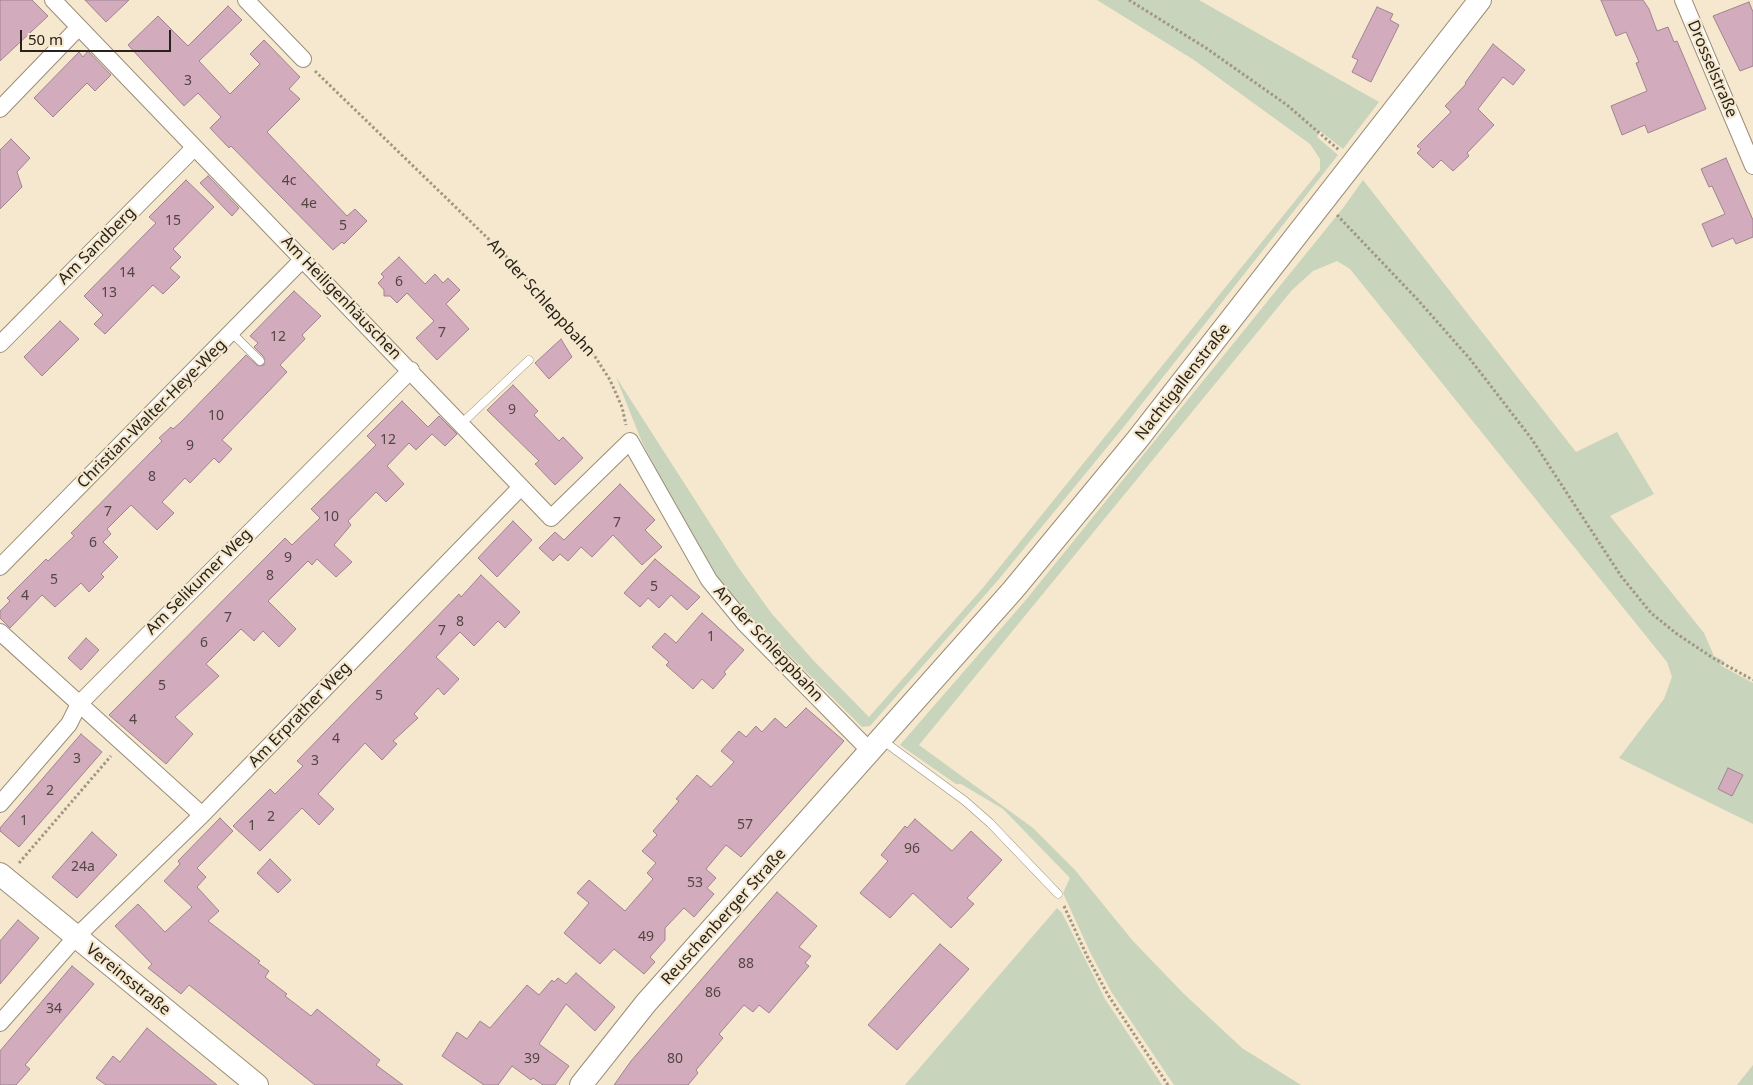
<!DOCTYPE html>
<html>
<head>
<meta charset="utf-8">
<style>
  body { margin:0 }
  #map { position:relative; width:1753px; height:1085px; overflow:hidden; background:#f5e8ce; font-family:"Noto Sans",sans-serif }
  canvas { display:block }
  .scale { position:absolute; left:20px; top:30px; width:151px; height:22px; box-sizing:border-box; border:2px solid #28231a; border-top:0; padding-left:6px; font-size:15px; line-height:18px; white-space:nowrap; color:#28231a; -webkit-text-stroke:4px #f5e8ce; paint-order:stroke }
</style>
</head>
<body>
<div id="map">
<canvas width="1753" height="1085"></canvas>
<div class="scale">50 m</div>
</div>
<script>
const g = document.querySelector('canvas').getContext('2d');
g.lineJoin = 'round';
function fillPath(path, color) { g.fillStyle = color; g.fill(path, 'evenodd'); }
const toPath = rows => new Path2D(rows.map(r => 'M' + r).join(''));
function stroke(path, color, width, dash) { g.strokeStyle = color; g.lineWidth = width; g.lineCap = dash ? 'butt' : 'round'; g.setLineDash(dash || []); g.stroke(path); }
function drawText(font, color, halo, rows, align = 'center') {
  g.font = font + ' "Noto Sans",sans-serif'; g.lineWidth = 4.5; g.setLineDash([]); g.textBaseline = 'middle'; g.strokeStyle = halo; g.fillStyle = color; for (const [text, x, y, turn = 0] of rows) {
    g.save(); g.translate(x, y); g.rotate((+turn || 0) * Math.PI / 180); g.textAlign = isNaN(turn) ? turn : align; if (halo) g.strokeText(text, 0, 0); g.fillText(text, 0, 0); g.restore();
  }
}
fillPath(toPath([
  [1097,0,1199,0,1379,102,1343,149,1320,131,1317,137,1338,155,1122,429,999,579,870,726,862,727,752,618,715,575,692,539,642,442,616,377,738,567,772,614,814,661,869,717,982,589,1320,170,1320,159,1310,144,1194,60],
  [1363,180,1576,452,1617,432,1654,494,1610,516,1704,633,1714,656,1724,661,1720,665,1753,683,1753,824,1619,758,1664,699,1672,677,1667,662,1350,269,1337,261,1313,271,1292,290,919,745,1033,828,1075,870,1133,941,1183,993,1242,1048,1301,1085,1174,1085,1112,993,1091,954,1063,893,1070,878,1003,809,961,784,956,784,900,745,1025,601,1343,208],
  [1057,908,1062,913,1105,999,1162,1085,905,1085],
  [1753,1065,1753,1085,1737,1085]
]), '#c8d4bb');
const building = toPath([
  [0,0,32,0,48,16,0,61,0,0],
  [85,0,129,0,106,22,85,0],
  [1601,0,1643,0,1649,9,1657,31,1668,27,1674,42,1677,41,1706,109,1648,133,1645,125,1622,135,1611,106,1647,91,1636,63,1639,62,1626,32,1616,36,1601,0],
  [1749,2,1753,12,1753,66,1740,71,1713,16,1749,2],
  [228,6,242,20,199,61,230,94,260,64,250,54,264,40,300,77,289,89,300,99,267,132,347,216,355,209,367,221,344,244,342,242,333,250,231,146,229,148,210,128,221,117,198,93,184,106,128,45,158,16,188,46,228,6],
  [1377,7,1393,14,1390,20,1399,25,1371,82,1352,72,1358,60,1352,57,1377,7],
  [1493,44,1525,70,1513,85,1503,77,1478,109,1494,125,1467,153,1469,156,1453,171,1441,160,1433,168,1417,153,1421,149,1417,146,1451,112,1445,106,1466,84,1465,83,1493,44],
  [88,51,111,75,95,91,87,83,53,117,34,98,79,52,83,57,88,51],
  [11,139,30,158,17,172,22,187,0,209,0,150,11,139],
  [1726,158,1753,220,1753,237,1736,244,1733,238,1712,247,1702,224,1725,214,1712,186,1709,187,1701,169,1726,158],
  [208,176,239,208,232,216,200,183,208,176],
  [186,180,214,207,173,249,181,257,170,268,180,277,163,294,153,285,105,334,94,324,103,315,84,296,156,223,149,217,186,180],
  [399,257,425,284,435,274,443,283,448,278,460,290,446,304,469,329,437,360,416,338,434,321,407,293,397,303,390,296,384,296,384,290,378,283,384,277,381,274,399,257],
  [294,291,321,316,302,335,305,339,280,365,287,372,222,440,232,449,219,463,214,458,190,483,185,478,162,502,174,513,157,530,131,505,107,529,111,534,103,542,118,557,101,574,104,577,89,592,81,583,55,607,42,595,10,628,0,618,0,611,10,601,7,598,46,559,48,561,74,536,71,533,162,441,159,438,171,427,173,429,181,422,246,355,258,366,264,365,264,357,254,347,258,343,250,336,294,291],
  [60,321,79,339,42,376,24,357,60,321],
  [561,339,572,357,549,379,535,363,561,339],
  [513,385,538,411,534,415,559,441,563,437,583,458,555,485,535,464,539,461,487,410,513,385],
  [402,401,428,427,439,416,457,434,445,446,432,434,416,450,409,443,387,466,404,484,386,502,376,492,348,521,351,525,334,545,352,562,336,577,317,559,312,565,308,561,268,601,296,629,279,647,263,631,254,641,241,629,206,664,219,676,175,717,193,734,166,764,109,715,285,538,292,545,320,518,311,509,376,445,367,436,402,401],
  [620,484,655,520,645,530,662,547,642,565,613,535,592,557,581,547,568,561,560,554,553,561,539,548,555,532,564,540,620,484],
  [513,521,532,540,497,577,478,558,513,521],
  [655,559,700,597,687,610,671,595,659,608,648,598,640,607,624,593,655,559],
  [481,575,520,612,505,628,498,621,474,646,460,632,436,657,459,679,444,695,438,688,414,714,418,718,393,741,397,744,382,760,365,743,318,794,334,809,319,825,302,808,260,851,233,826,270,789,275,794,303,766,297,761,459,594,461,597,481,575],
  [702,613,744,650,724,672,726,674,713,689,702,679,693,689,666,665,669,662,652,647,665,633,676,643,702,613],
  [86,638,99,650,81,670,68,658,86,638],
  [806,708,844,741,741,857,726,845,706,869,716,878,707,888,714,894,694,917,684,908,665,928,665,940,650,957,655,962,644,974,614,949,600,964,564,933,589,903,577,893,589,880,625,911,653,879,647,873,656,863,642,851,657,835,653,831,679,801,676,799,697,775,711,787,734,762,721,751,739,731,746,737,756,726,762,732,775,718,786,728,806,708],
  [81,734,102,752,19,847,0,831,0,828,81,734],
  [1728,768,1743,775,1732,796,1718,789,1728,768],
  [220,818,233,831,197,868,206,877,197,887,219,911,208,921,260,961,258,963,269,971,265,977,287,994,285,996,311,1016,317,1009,380,1060,376,1065,403,1085,315,1085,189,985,181,994,148,968,152,964,115,926,138,904,165,932,192,907,164,881,180,864,178,861,220,818],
  [915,819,952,851,971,831,1002,860,967,898,974,904,951,928,913,893,890,918,860,893,888,861,881,855,905,826,907,828,915,819],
  [92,832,117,855,77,898,52,877,92,832],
  [270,859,291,880,278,893,257,873,270,859],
  [777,892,817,926,799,947,811,956,805,963,809,966,769,1013,759,1005,753,1012,744,1005,719,1034,723,1038,696,1070,698,1073,688,1085,614,1085,631,1061,777,892],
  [18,920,39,938,0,984,0,941,18,920],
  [940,944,969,969,897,1050,868,1025,940,944],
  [72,966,94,984,25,1065,30,1069,16,1085,0,1085,0,1051,72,966],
  [576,973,615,1007,595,1031,566,1004,539,1044,569,1066,555,1085,543,1085,533,1078,531,1080,512,1066,498,1085,484,1085,442,1056,457,1032,467,1039,480,1021,490,1028,527,985,539,995,552,980,554,982,558,978,566,984,576,973],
  [147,1028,164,1042,217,1085,106,1085,96,1078,113,1056,120,1062,147,1028]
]);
fillPath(building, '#d2abbc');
stroke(building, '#9f8490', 1);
const service = toPath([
  [232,333,260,361],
  [461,424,529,360],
  [882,740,965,801,990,823,1058,894]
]);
const minor = toPath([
  [53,0,551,518,630,441,709,580,745,624,871,752],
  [246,0,303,59],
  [1683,0,1753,166],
  [0,109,79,27],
  [0,344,194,148],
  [0,567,303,259],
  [0,632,202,815],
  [0,804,69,724,79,704,411,370],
  [0,1023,75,938,202,815,520,488]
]);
const secondary = toPath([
  [0,874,257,1085],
  [581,1085,646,1003,1013,590,1137,440,1480,0]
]);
stroke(service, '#9a8e76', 9);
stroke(minor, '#9a8e76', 18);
stroke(secondary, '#9a8e76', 24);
stroke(toPath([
  [1129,0,1206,48,1287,105,1339,150],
  [315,71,503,253,566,321,594,355,610,380,622,407,626,425],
  [1337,215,1417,299,1470,359,1531,438,1621,576,1651,613,1677,634,1713,658,1753,680],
  [19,863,111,756],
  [1064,906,1087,956,1108,995,1168,1085]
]), '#a09683', 3, [2.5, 2.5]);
stroke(service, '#fff', 8);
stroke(minor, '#fff', 16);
stroke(secondary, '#fff', 22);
drawText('14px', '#524542', null, [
  ["3",188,81],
  ["4c",289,181],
  ["4e",309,204],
  ["15",173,221],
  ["5",343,226],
  ["14",127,273],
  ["6",399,282],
  ["13",109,293],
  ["7",442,333],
  ["12",278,337],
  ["9",512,410],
  ["10",216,416],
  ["12",388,440],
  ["9",190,446],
  ["8",152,477],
  ["7",108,512],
  ["10",331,517],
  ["7",617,523],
  ["6",93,543],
  ["9",288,558],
  ["8",270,576],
  ["5",54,580],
  ["5",654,587],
  ["4",25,596],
  ["7",228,618],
  ["8",460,622],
  ["7",442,631],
  ["1",711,637],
  ["6",204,643],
  ["5",162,686],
  ["5",379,696],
  ["4",133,720],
  ["4",336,739],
  ["3",77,759],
  ["3",315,761],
  ["2",50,791],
  ["2",271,817],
  ["1",24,821],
  ["57",745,825],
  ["1",252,826],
  ["96",912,849],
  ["24a",83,867],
  ["53",695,883],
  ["49",646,937],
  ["88",746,964],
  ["86",713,993],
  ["34",54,1009],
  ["39",532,1059],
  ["80",675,1059]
]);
drawText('16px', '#28231a', '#f5e8ce', [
  ["Drosselstraße",1712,69,67],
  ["Am Sandberg",97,246,-45],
  ["Am Heiligenhäuschen",341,298,46],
  ["An der Schleppbahn",541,298,48],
  ["Nachtigallenstraße",1183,382,-52],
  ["Christian-Walter-Heye-Weg",152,414,-45],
  ["Am Selikumer Weg",199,582,-45],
  ["An der Schleppbahn",768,644,47],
  ["Am Erprather Weg",300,715,-46],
  ["Reuschenberger Straße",724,917,-48],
  ["Vereinsstraße",128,980,39]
]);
</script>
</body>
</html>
